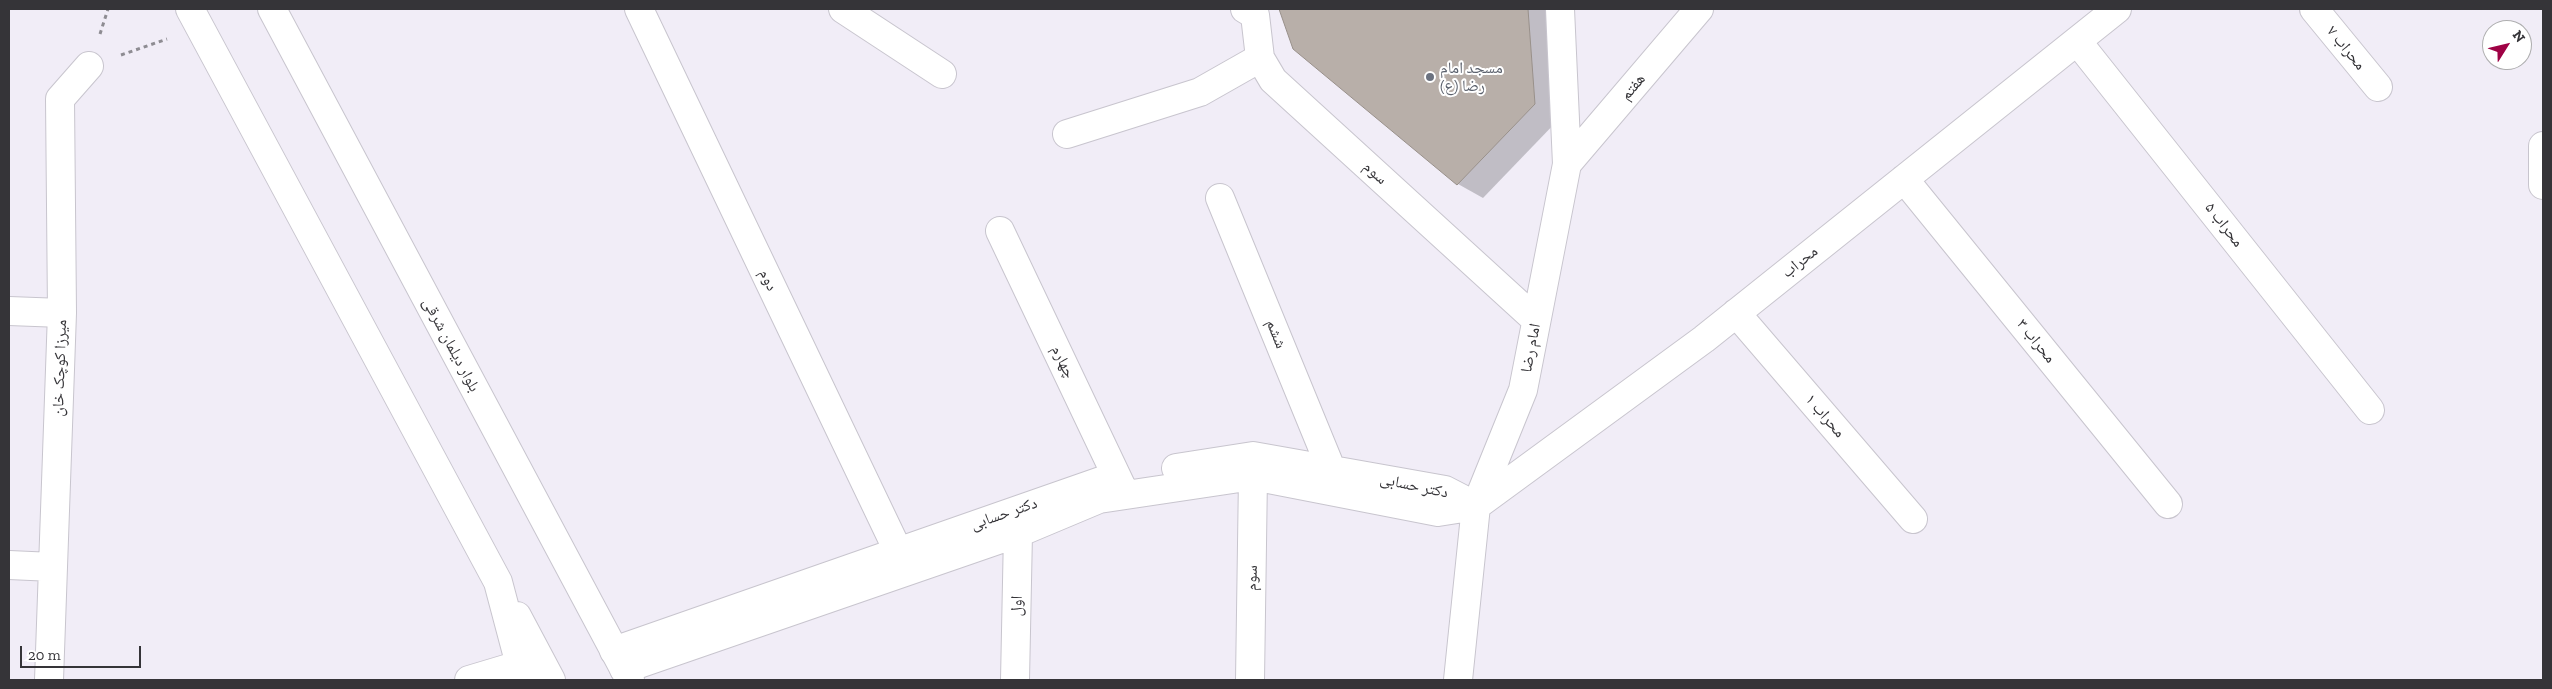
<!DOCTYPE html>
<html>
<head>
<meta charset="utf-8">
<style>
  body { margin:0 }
  #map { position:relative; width:2552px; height:689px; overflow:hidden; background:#f1edf7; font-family:"Zilla Slab",serif }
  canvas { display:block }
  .frame { position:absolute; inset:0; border:10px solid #353438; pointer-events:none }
  .north { position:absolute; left:2482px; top:20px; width:50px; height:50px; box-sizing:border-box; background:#fff; border:1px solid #aeaeaf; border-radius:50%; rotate:54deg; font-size:14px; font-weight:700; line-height:20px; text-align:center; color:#353438 }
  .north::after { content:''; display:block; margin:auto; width:18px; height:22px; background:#9f0245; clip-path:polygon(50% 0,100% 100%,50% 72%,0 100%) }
  .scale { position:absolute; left:20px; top:646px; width:121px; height:22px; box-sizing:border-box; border:2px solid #353438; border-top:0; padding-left:6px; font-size:15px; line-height:18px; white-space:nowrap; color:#353438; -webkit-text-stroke:4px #fff; paint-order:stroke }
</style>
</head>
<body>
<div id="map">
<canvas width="2552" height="689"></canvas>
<div class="frame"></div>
<div class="north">N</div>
<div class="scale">20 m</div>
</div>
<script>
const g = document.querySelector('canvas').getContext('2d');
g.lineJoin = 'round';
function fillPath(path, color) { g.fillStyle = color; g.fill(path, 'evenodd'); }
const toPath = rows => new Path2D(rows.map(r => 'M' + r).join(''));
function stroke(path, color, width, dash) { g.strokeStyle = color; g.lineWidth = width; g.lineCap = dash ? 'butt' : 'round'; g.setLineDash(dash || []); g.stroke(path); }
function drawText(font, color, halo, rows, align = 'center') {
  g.font = font + ' "Zilla Slab","Noto Naskh Arabic",serif'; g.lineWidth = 4; g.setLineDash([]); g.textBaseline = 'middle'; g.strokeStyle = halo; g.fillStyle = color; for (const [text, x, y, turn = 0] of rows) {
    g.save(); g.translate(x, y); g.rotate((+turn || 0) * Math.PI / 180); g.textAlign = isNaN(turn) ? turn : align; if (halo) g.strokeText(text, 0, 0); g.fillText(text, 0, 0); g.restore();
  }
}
fillPath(toPath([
  [1281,9,1550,9,1560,118,1483,198,1458,184,1294,48]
]), '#0003');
const building = toPath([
  [1279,9,1528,9,1535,104,1457,185,1293,49,1279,9]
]);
fillPath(building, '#b8afa9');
stroke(building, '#98908a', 1);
const minor = toPath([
  [639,9,898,551],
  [843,9,942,74],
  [1245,9,1255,15,1260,58,1273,80,1536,320],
  [2314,9,2378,87],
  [2077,41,2370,410],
  [1067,134,1200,92,1260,58],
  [2543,146,2543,185],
  [1567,164,1699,9],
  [1904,179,2168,504],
  [1220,198,1332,471],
  [1000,231,1125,494],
  [9,311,62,313],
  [1736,313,1913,519],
  [1176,468,1253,456,1445,490,1476,506],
  [9,565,53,567],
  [614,651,1104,480],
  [624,669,1018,533,1099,499,1253,476,1438,512,1476,506,1704,339,2117,9],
  [49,680,62,313,60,99,89,66],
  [469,680,519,665],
  [1015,680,1018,533],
  [1250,680,1253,476],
  [1458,680,1476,506,1523,390,1567,164,1560,9]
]);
const major = toPath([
  [190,9,498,582,524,680],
  [272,9,630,680],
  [517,616,551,680]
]);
stroke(minor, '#c8c5ce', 30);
stroke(major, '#c8c5ce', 30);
stroke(toPath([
  [100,34,108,9],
  [121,55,167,39]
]), '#8e8c92', 3, [4, 4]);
stroke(minor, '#fff', 28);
stroke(major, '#fff', 28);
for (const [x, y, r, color] of [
  [1430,77,5,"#6b7280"]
]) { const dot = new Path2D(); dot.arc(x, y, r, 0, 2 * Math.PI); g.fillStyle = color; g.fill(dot); stroke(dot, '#fff', 2); }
drawText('16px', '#353438', '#fff', [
  ["محراب ۷",2346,48,51],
  ["هفتم",1633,87,-50],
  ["سوم",1375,173,42],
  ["محراب ۵",2224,225,52],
  ["محراب",1800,262,-39],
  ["دوم",768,280,64],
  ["ششم",1276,334,68],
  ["محراب ۳",2036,341,51],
  ["بلوار دیلمان شرقی",451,345,62],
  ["امام رضا",1531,348,-79],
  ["چهارم",1063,362,64],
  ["میرزا کوچک خان",60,368,-88],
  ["محراب ۱",1825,416,49],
  ["دکتر حسابی",1414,486,12],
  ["دکتر حسابی",1004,514,-19],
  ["سوم",1252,578,-89],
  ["اول",1017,606,-89]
]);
drawText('16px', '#5b616d', '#fff', [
  ["مسجد امام",1440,68],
  ["رضا (ع)",1440,86]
], 'left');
</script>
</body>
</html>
